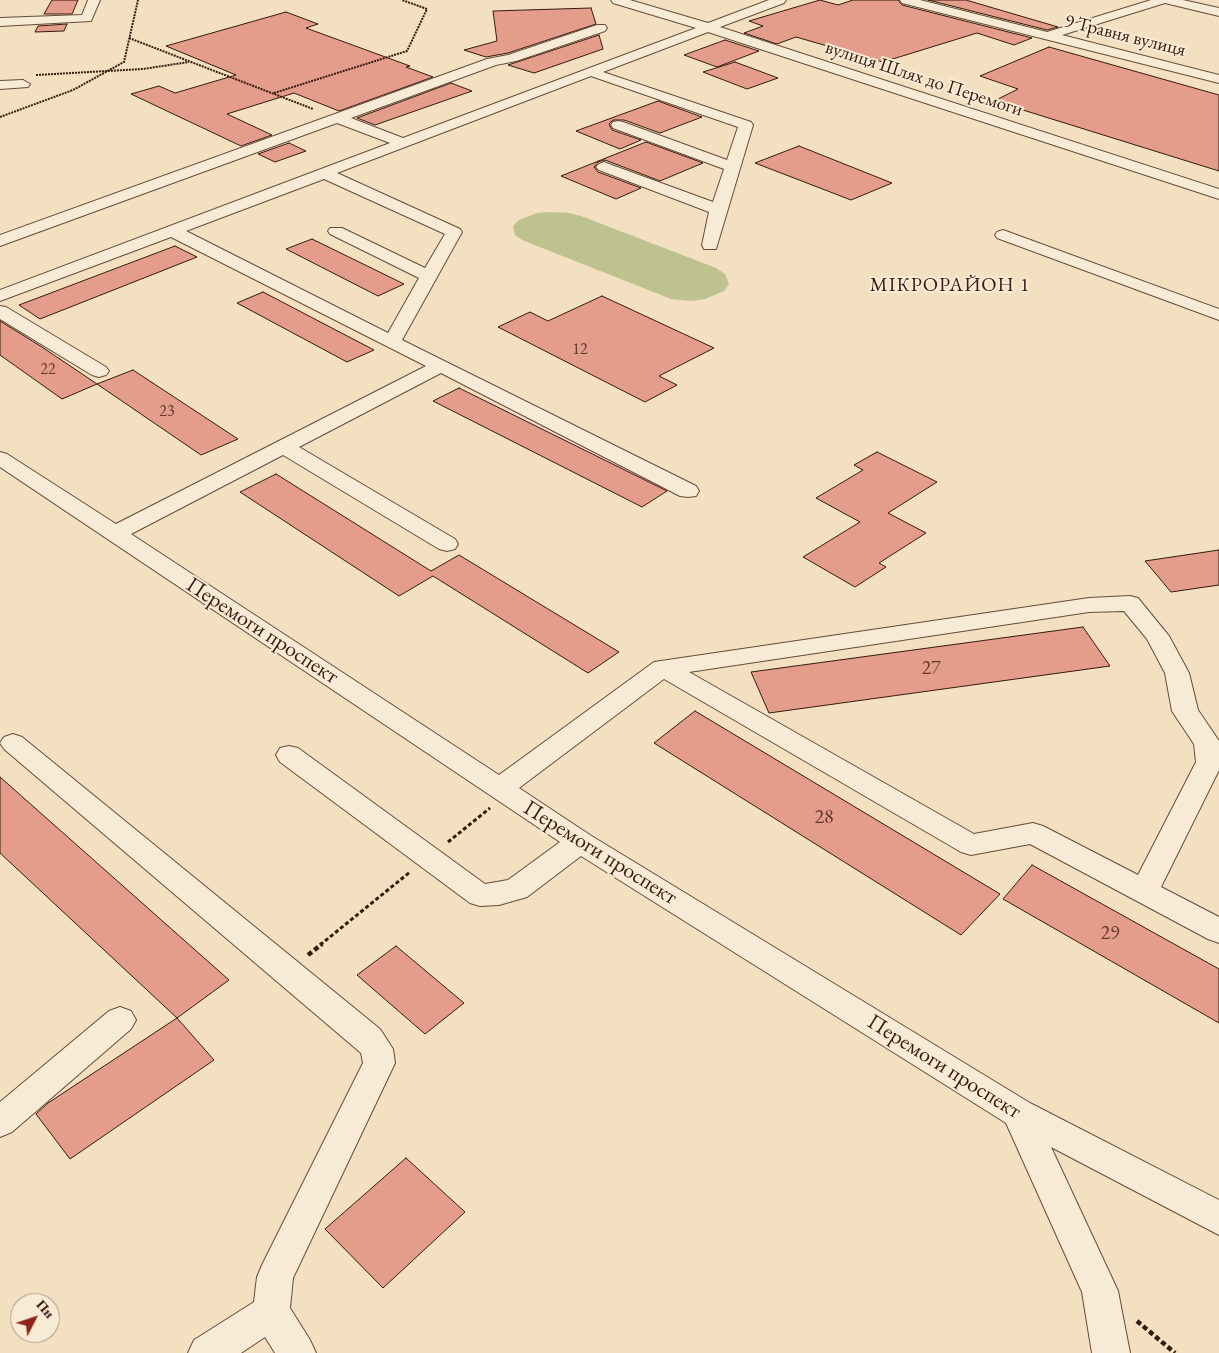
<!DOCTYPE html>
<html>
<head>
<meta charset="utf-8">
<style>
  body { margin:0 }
  #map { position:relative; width:1219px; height:1353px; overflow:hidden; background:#f2e0c0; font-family:"EB Garamond",serif }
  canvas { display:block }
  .north { position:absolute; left:10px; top:1293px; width:50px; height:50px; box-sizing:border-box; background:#f7ebd6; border:1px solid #aa9786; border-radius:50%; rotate:49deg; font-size:14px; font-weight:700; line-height:20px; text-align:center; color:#361a0d }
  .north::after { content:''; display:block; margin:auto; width:18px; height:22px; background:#8f2418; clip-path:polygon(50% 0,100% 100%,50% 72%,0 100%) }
</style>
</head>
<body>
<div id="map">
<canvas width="1219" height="1353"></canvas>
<div class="north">Пн</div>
</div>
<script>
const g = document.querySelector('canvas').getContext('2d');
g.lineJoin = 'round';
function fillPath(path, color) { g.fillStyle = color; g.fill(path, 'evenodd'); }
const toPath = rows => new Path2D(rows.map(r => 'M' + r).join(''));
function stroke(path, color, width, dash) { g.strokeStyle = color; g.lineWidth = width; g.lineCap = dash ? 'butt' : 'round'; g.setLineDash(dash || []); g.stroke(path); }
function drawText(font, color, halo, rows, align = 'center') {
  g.font = font + ' "EB Garamond",serif'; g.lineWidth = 4; g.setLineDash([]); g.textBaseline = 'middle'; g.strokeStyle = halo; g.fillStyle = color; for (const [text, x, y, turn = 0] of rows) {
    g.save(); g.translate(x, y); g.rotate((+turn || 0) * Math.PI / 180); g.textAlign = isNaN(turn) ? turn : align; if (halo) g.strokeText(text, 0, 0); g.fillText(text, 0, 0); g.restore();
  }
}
fillPath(toPath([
  [550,212,569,213,581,216,716,268,725,274,729,284,724,291,705,299,692,301,671,299,522,240,515,235,513,226,519,220,537,213]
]), '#bec190');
const building = toPath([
  [52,0,78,0,72,14,44,14,52,0],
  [820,0,838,5,853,0,898,0,902,5,1032,38,1014,45,977,33,883,62,796,37,777,44,744,33,763,26,749,21,820,0],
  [928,0,966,0,1058,27,1047,30,928,0],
  [591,8,596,24,508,53,486,57,464,50,497,41,493,11,591,8],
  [286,12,318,24,306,28,410,66,406,67,433,77,339,111,294,93,227,114,272,135,241,146,131,94,159,86,175,93,236,75,166,46,286,12],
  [67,24,64,31,35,32,38,26,67,24],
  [599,35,603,49,534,73,508,65,599,35],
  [725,40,759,51,717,67,684,55,725,40],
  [1049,47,1219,95,1219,171,994,101,1018,89,980,76,1049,47],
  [735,62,778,78,747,89,703,72,735,62],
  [451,83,472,91,375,125,357,118,451,83],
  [658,101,702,117,660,133,624,120,613,120,609,124,612,130,641,140,620,149,576,131,658,101],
  [646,142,703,163,660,181,605,160,598,162,594,167,598,172,641,188,616,199,561,176,646,142],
  [289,143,306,151,275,162,258,154,289,143],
  [799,146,892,183,851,200,755,163,799,146],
  [312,239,404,284,378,296,286,249,312,239],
  [175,246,197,257,40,319,19,305,175,246],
  [263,292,374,350,347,362,237,303,263,292],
  [602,296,714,348,659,376,677,385,645,402,498,327,530,312,548,321,602,296],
  [0,321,42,347,97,384,62,399,0,355,0,321],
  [133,370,238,439,201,455,97,384,133,370],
  [459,388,653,484,667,491,642,507,433,401,459,388],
  [877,452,937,482,888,513,926,533,879,563,886,567,855,587,803,557,860,522,816,498,863,470,854,465,877,452],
  [276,474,431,571,459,555,619,652,588,673,433,576,399,596,240,492,276,474],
  [1219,550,1219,585,1171,592,1145,561,1219,550],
  [1083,627,1110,666,769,713,751,672,1083,627],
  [695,711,1000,894,961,935,654,743,695,711],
  [0,777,229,980,177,1018,0,853,0,777],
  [1032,865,1219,969,1219,1023,1003,899,1032,865],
  [396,946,464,1003,425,1034,357,975,396,946],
  [177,1018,214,1060,70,1159,36,1114,48,1103,177,1018],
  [406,1158,465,1212,383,1288,325,1229,406,1158]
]);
fillPath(building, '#e49c8b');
stroke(building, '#361a0d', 1);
const minor = toPath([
  [88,0,100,0,91,21,0,26,0,18,82,15,88,0],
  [611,0,630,0,708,23,769,0,786,0,784,3,720,27,1219,189,1219,199,708,32,603,72,751,122,753,125,716,249,704,249,702,245,709,212,599,170,596,167,599,164,604,162,609,164,713,202,724,169,613,128,611,125,613,122,618,121,623,122,727,160,738,127,591,76,337,173,460,229,462,232,402,340,696,486,699,491,696,496,688,497,680,496,441,373,299,447,455,539,458,544,455,549,447,551,439,549,283,455,131,534,499,775,654,662,1089,598,1130,596,1138,598,1169,636,1189,673,1198,710,1219,741,1219,770,1161,887,1219,917,1219,943,1208,939,1030,844,971,855,961,852,664,679,519,788,590,835,1030,1103,1219,1200,1219,1235,1051,1147,1118,1291,1130,1353,1092,1353,1082,1292,1006,1123,581,856,527,897,499,905,480,906,470,903,280,762,276,755,280,748,289,746,298,748,485,884,508,880,560,842,0,467,0,452,7,454,116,524,426,366,171,237,0,301,0,290,390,143,337,123,0,246,0,235,487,59,508,55,597,25,605,25,607,28,605,31,516,61,496,65,351,118,403,138,696,28,613,3,611,0],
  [324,179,445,234,425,268,342,228,330,228,328,231,330,234,419,278,388,333,186,231,324,179],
  [1124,611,1147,639,1165,673,1172,711,1194,744,1196,762,1138,875,1043,826,1033,823,974,834,689,672,1089,612,1124,611],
  [900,0,920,0,1047,32,1151,0,1183,0,1219,8,1219,16,1165,3,1062,35,1219,75,1219,83,902,3,900,0],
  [23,80,30,84,28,87,0,89,0,81,23,80],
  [1003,230,1219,309,1219,320,997,238,995,235,997,232,1003,230],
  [0,306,6,307,106,367,109,371,106,375,99,377,92,375,0,319,0,306],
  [13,734,22,737,380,1029,393,1049,395,1063,293,1278,290,1308,310,1340,316,1353,275,1353,265,1337,241,1353,188,1353,194,1340,254,1302,257,1277,262,1265,363,1063,361,1053,4,749,0,743,4,737,13,734],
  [120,1007,131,1011,136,1020,131,1029,12,1132,0,1137,0,1102,109,1011,120,1007]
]);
stroke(minor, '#654c3a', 2);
stroke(toPath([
  [129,38,313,109],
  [36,75,143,69,189,62],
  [274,93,407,51,427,9,402,0],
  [0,117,73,90,124,62,138,0]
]), '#361a0d', 2, [2, 1]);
stroke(toPath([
  [448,842,490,808],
  [320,945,410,872]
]), '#361a0d', 3, [4, 2.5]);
stroke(toPath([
  [308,955,322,944],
  [1137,1321,1175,1353]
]), '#361a0d', 4.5, [5, 3]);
fillPath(minor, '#f7ebd6');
drawText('16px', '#623a2c', null, [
  ["12",580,350],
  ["22",48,370],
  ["23",167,412]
]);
drawText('19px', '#361a0d', '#f7ebd6', [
  ["9 Травня вулиця",1125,36,14],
  ["вулиця Шлях до Перемоги",924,79,18]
]);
g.letterSpacing = '1px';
drawText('20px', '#361a0d', '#f7ebd6', [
  ["МІКРОРАЙОН 1",950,286]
]);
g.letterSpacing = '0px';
drawText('20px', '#623a2c', null, [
  ["27",931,669],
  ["28",824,818],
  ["29",1110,934]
]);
drawText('22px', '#361a0d', '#f7ebd6', [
  ["Перемоги проспект",262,631,33],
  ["Перемоги проспект",600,853,32],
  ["Перемоги проспект",944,1067,32]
]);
</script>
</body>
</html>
